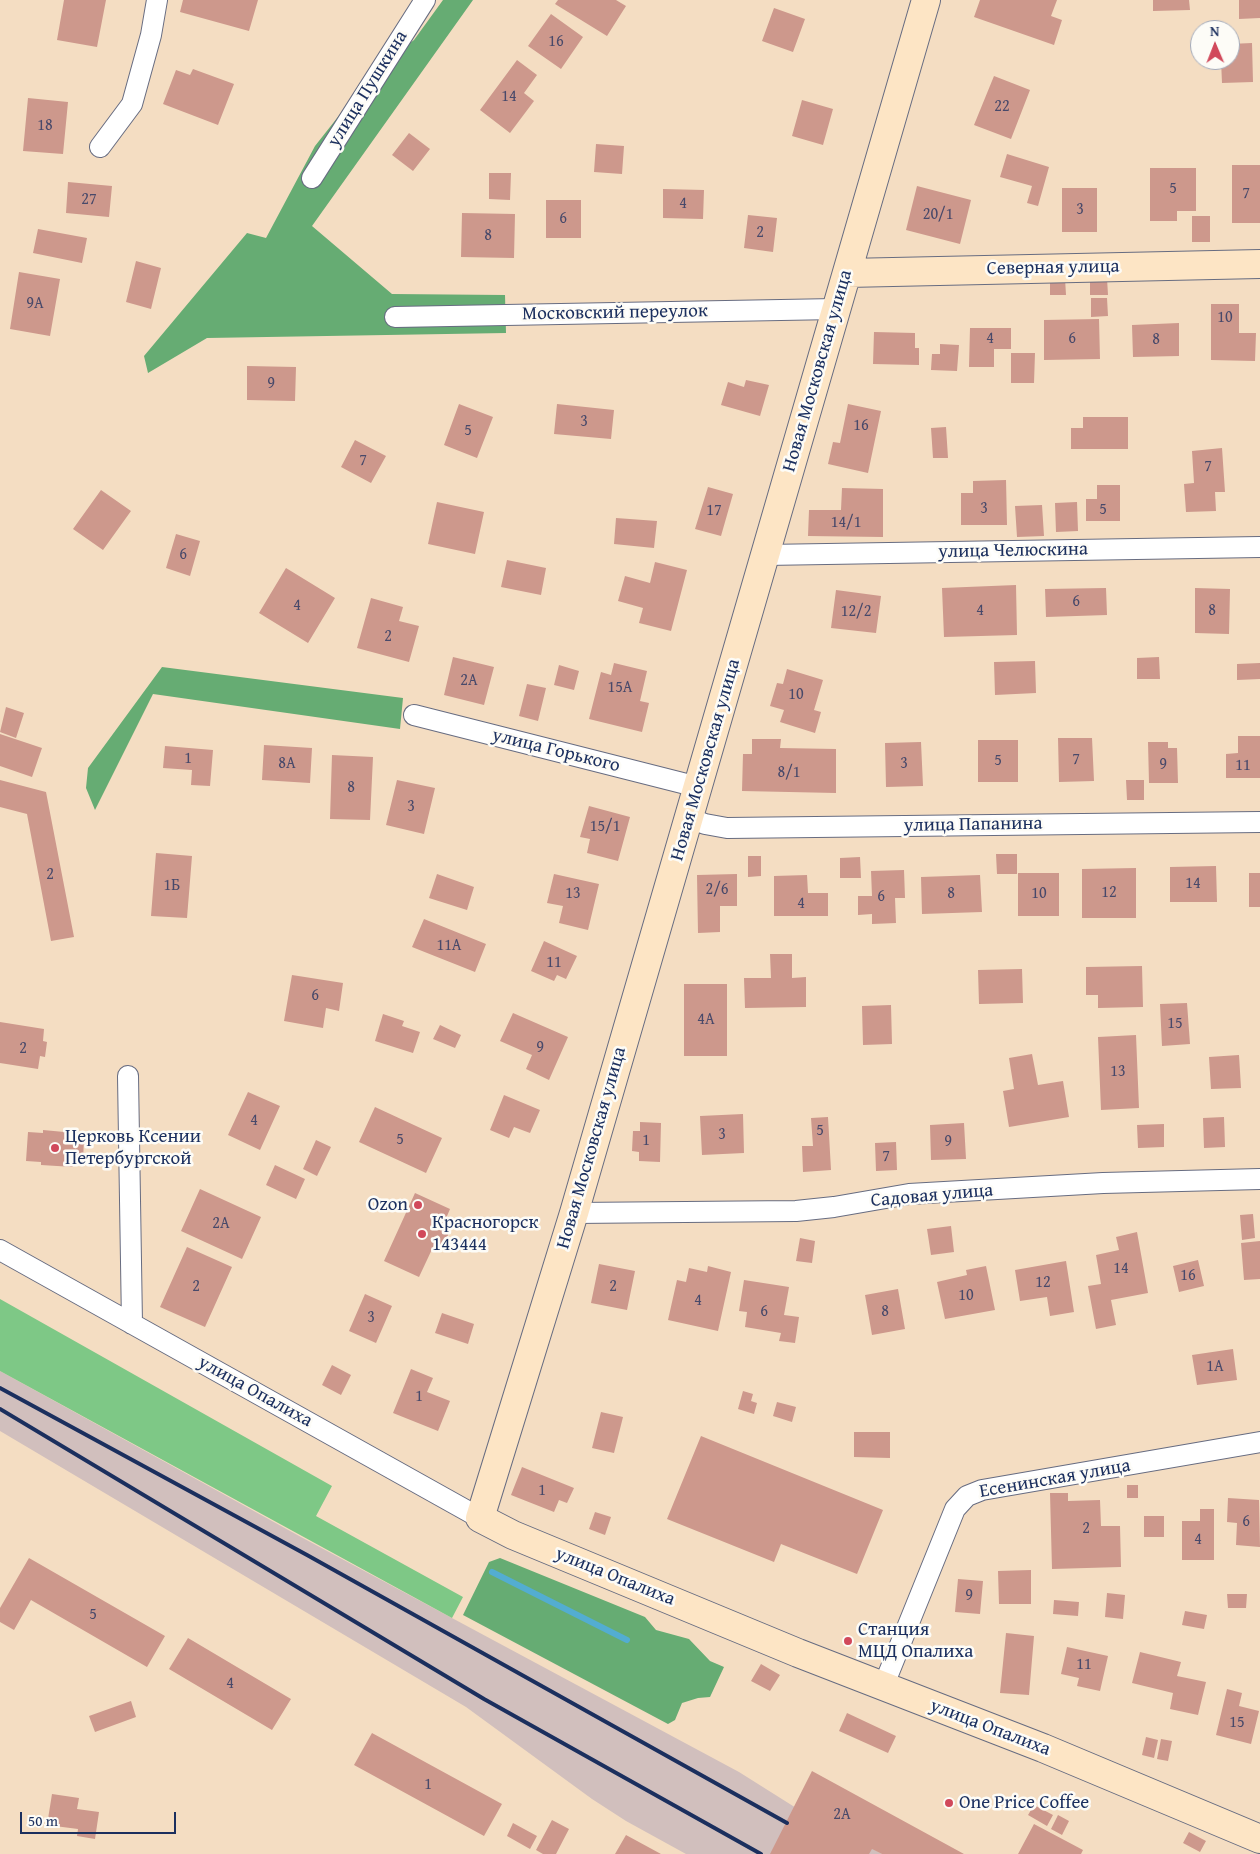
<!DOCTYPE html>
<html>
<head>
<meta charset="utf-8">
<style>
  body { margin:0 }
  #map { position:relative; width:1260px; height:1854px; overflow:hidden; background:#f4ddc2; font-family:"Gentium Book Plus",serif }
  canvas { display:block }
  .north { position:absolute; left:1190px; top:20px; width:50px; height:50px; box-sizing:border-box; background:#fdfcf7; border:1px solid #a3aaba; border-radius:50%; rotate:359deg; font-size:14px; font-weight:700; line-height:20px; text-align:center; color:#1b2f5e }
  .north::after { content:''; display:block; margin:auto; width:18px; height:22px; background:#d1495b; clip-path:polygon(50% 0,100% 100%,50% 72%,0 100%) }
  .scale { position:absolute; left:20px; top:1812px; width:156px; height:22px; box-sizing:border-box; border:2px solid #1b2f5e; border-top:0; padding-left:6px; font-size:15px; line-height:18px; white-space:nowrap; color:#1b2f5e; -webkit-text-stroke:4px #fdfcf7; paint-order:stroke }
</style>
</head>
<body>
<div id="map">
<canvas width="1260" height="1854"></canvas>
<div class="north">N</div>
<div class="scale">50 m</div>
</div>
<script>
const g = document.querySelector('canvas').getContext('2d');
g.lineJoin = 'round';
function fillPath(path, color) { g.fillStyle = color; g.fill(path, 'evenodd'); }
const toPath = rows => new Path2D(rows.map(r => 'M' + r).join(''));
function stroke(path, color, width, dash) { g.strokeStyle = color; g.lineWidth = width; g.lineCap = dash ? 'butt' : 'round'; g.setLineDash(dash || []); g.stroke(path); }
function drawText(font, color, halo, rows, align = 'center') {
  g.font = font + ' "Gentium Book Plus",serif'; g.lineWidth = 5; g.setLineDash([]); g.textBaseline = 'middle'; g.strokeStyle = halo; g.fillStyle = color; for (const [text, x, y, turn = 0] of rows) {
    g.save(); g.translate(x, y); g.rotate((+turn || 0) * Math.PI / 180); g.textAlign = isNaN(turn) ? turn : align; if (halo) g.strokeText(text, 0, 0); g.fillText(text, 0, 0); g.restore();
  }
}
fillPath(toPath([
  [0,1371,301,1537,739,1772,793,1806,882,1854,686,1854,626,1821,592,1799,466,1707,0,1431]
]), '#d1bfbd');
fillPath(toPath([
  [0,1299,332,1486,316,1516,463,1597,452,1618,0,1371]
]), '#7ec886');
fillPath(toPath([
  [443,0,473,0,312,226,392,294,505,295,506,333,207,338,148,373,144,356,247,233,266,238,315,146,378,66,414,40],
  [162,667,403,698,400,729,153,694,95,810,86,788,88,768],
  [500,1558,645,1617,656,1630,689,1639,710,1661,724,1667,710,1697,698,1698,682,1703,675,1720,668,1724,463,1615,489,1562]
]), '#66ac73');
stroke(toPath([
  [492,1572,627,1640]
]), '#53add1', 6);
fillPath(toPath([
  [64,0,106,0,97,47,57,40],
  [183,0,258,0,249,31,180,12],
  [558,0,616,0,626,6,607,36,555,4],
  [980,0,1057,0,1051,16,1062,20,1054,45,974,17],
  [1153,0,1189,0,1190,10,1153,11],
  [1239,0,1260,0,1260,18,1239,19],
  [774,8,805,19,793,52,762,41],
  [551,14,583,37,561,69,528,46],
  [1252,43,1253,82,1222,83,1221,60,1230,60,1230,44],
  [517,60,537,75,524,93,534,101,510,133,480,110],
  [193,69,234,84,218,125,163,104,176,70,190,75],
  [994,76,1030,90,1011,139,974,125],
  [28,98,68,102,63,154,23,151],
  [802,100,833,109,823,145,792,136],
  [409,133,430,149,413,171,392,155],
  [596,144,624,146,622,174,594,172],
  [1007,154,1049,167,1038,206,1027,203,1032,186,1000,177],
  [1232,165,1260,165,1260,223,1232,223],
  [1150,168,1196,168,1196,211,1177,211,1177,221,1150,221],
  [489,173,511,173,510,200,489,199],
  [68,182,112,186,109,217,66,213],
  [917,186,971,200,960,244,906,230],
  [1062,188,1097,188,1097,232,1062,232],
  [663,189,704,190,703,219,663,218],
  [546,200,581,200,581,238,546,238],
  [462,213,515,214,514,258,461,257],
  [748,215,777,218,773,252,744,248],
  [1192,216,1210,216,1210,242,1192,242],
  [38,229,87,238,82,263,33,253],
  [136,261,161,268,151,309,126,302],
  [19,272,60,279,50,336,10,329],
  [1050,278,1065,278,1066,295,1050,295],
  [1090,278,1107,278,1108,295,1090,295],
  [1091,298,1107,298,1108,316,1091,317],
  [1211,304,1239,304,1239,333,1256,333,1255,361,1211,360],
  [1099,319,1100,359,1044,360,1044,320],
  [1179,323,1179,356,1133,357,1132,325],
  [970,328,1011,328,1011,349,994,349,994,367,969,367],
  [874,332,915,333,915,348,919,348,919,365,873,364],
  [940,344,959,345,957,371,931,370,932,354,940,354],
  [1011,353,1035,353,1034,383,1011,383],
  [247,366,296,367,295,401,247,400],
  [746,380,769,385,760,416,721,405,728,382,744,387],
  [459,404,493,417,477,458,444,445],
  [557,404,614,410,611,439,554,434],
  [848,404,881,411,868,473,828,464,833,442,840,443],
  [1083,417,1128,417,1128,449,1071,449,1071,428,1083,428],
  [946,427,948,458,933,458,931,428],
  [355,440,386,456,371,483,341,467],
  [1222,448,1225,492,1215,492,1216,511,1186,512,1184,484,1194,483,1192,451],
  [1006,480,1007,525,961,525,961,493,973,493,973,481],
  [1097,485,1120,485,1120,521,1086,521,1086,499,1097,499],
  [708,487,733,494,721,536,695,529],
  [842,488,883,489,883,537,808,536,809,510,841,510],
  [101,490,131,511,103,550,73,529],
  [437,502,484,512,475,554,428,544],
  [1077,502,1078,531,1056,532,1055,503],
  [1042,505,1044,536,1017,537,1015,506],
  [616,518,657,521,654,548,614,544],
  [176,534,200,541,190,576,166,568],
  [507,560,546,568,541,595,501,587],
  [655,562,687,570,671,631,639,623,643,608,618,601,625,576,650,583],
  [286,568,335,598,308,643,259,613],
  [1016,585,1017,635,944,637,942,588],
  [1106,588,1107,615,1046,617,1045,589],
  [1195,588,1230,589,1229,634,1195,633],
  [836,590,881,596,876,633,831,628],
  [371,598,403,607,399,621,419,626,409,662,357,648],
  [453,657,494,667,484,705,444,695],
  [1159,657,1160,679,1137,679,1137,658],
  [1035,661,1036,693,995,695,994,662],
  [614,663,647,671,640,701,649,703,642,732,589,719,601,672,611,675],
  [1260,663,1260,679,1237,680,1237,664],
  [559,665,579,671,574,690,554,685],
  [787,669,823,680,814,710,821,712,815,733,780,722,784,710,770,706,777,683,783,684],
  [527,684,546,688,538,721,519,716],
  [6,707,24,713,16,738,0,732],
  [0,734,42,748,32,777,0,766],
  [1238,736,1260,736,1260,778,1226,778,1226,754,1238,753],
  [1058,738,1092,738,1094,781,1059,782],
  [752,739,781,739,780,748,836,749,836,793,742,791,743,754,752,754],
  [978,740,1018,740,1018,782,978,782],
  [921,742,923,786,886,787,885,743],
  [1148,742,1168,742,1168,748,1177,748,1178,783,1149,783],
  [264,745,312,748,310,783,262,780],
  [165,746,213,750,210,786,191,785,192,770,163,768],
  [332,755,373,757,370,820,330,819],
  [0,780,46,792,74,937,51,941,27,814,0,807],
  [397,780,435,788,424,834,386,825],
  [1126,780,1144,780,1144,800,1127,800],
  [589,806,630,817,618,861,587,853,590,839,580,837],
  [156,853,192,856,187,918,151,916],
  [996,854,1017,854,1017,874,997,874],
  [748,856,761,856,761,876,748,877],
  [860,857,861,878,840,878,840,858],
  [1216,866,1217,902,1170,902,1170,867],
  [1136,868,1136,918,1082,918,1082,869],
  [904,870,905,898,895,898,896,923,872,924,872,914,858,915,858,896,872,896,871,871],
  [1018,873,1059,873,1059,916,1018,916],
  [1249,873,1260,873,1260,907,1249,907],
  [437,874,474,887,467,910,429,898],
  [554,874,599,884,588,930,559,923,563,906,547,903],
  [737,874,737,906,720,906,720,932,698,933,697,875],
  [807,875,808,893,828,893,828,916,774,916,774,876],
  [980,875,982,912,922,914,921,877],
  [424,919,486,944,475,972,412,947],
  [544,941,577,956,566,979,557,975,554,981,531,971],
  [770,954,792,954,792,978,806,977,806,1007,745,1008,744,978,771,978],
  [1142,966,1143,1007,1098,1008,1098,995,1086,995,1086,967],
  [1022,969,1023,1003,979,1004,978,970],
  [292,975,343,983,339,1011,326,1008,323,1028,284,1021],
  [684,984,727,984,727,1056,684,1056],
  [1187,1003,1190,1044,1162,1046,1160,1004],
  [891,1005,892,1044,863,1045,862,1006],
  [513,1013,568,1037,549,1080,526,1069,532,1055,500,1041],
  [383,1014,404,1021,402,1026,420,1032,413,1053,375,1041],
  [0,1022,44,1029,43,1041,47,1042,45,1057,40,1056,38,1069,0,1063],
  [440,1025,461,1035,455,1048,433,1039],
  [1136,1035,1139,1108,1101,1110,1098,1037],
  [1032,1054,1038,1085,1063,1081,1069,1117,1009,1127,1003,1091,1014,1089,1009,1058],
  [1239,1055,1241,1088,1211,1089,1209,1057],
  [248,1092,280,1106,260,1150,228,1135],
  [504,1095,540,1110,530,1133,514,1127,509,1138,490,1130],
  [375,1107,442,1138,426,1173,359,1142],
  [743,1114,744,1153,702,1155,700,1116],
  [828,1117,831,1170,803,1172,802,1146,813,1146,811,1118],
  [1224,1117,1225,1147,1204,1148,1203,1118],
  [640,1122,661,1123,660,1162,639,1161,639,1152,632,1151,633,1131,640,1131],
  [964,1123,966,1159,931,1160,930,1125],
  [1164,1124,1164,1147,1138,1148,1137,1125],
  [43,1130,75,1133,75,1135,84,1136,83,1164,73,1164,73,1167,41,1165,41,1162,26,1161,28,1132,43,1133],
  [316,1140,331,1147,317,1176,303,1169],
  [896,1142,897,1170,876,1171,875,1143],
  [275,1165,305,1179,296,1199,266,1185],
  [200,1189,261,1217,242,1259,181,1231],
  [415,1193,450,1209,442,1228,449,1232,448,1235,442,1249,434,1245,419,1277,384,1261],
  [1253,1214,1255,1238,1242,1240,1240,1215],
  [951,1226,954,1252,931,1255,927,1229],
  [1137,1232,1148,1293,1111,1300,1116,1325,1096,1329,1088,1286,1101,1284,1096,1255,1119,1250,1116,1237],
  [800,1238,815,1241,812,1263,796,1261],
  [1260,1241,1260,1279,1244,1280,1241,1243],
  [187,1247,232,1267,205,1327,160,1307],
  [1198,1260,1204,1286,1179,1292,1173,1266],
  [1066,1261,1074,1312,1050,1316,1047,1297,1020,1301,1015,1270],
  [599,1264,635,1271,627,1310,591,1303],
  [708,1266,731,1272,718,1331,668,1320,677,1280,686,1282,689,1268,707,1272],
  [986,1266,995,1310,945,1319,937,1282,967,1275,966,1270],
  [744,1280,789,1287,784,1315,799,1317,795,1343,779,1341,781,1333,745,1327,747,1312,739,1311],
  [898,1289,905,1329,872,1335,865,1295],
  [365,1294,392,1306,376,1343,349,1331],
  [442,1313,474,1324,468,1344,435,1333],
  [1233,1349,1237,1380,1197,1385,1192,1355],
  [332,1365,351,1375,341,1395,322,1385],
  [411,1369,433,1378,427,1392,450,1401,438,1431,393,1413],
  [743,1391,753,1394,751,1401,757,1403,754,1414,738,1409],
  [777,1402,796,1407,792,1422,773,1416],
  [601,1412,623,1417,614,1453,592,1448],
  [854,1432,890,1432,890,1458,854,1457],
  [701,1436,883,1510,857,1574,781,1544,774,1562,667,1519],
  [522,1467,574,1488,567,1503,559,1500,554,1512,511,1495],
  [1127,1485,1138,1485,1138,1498,1127,1498],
  [1050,1493,1068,1493,1068,1501,1100,1500,1101,1526,1120,1526,1121,1567,1052,1569],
  [1228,1498,1259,1500,1260,1547,1236,1545,1237,1523,1227,1522],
  [1200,1509,1214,1509,1214,1560,1182,1560,1182,1521,1200,1521],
  [595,1512,611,1517,605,1535,589,1529],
  [1144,1516,1164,1516,1164,1537,1144,1537],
  [29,1558,165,1636,147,1667,31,1600,14,1630,0,1622,0,1608],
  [1031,1570,1031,1604,999,1604,998,1571],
  [958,1579,983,1581,980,1614,955,1612],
  [1107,1593,1125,1595,1123,1619,1105,1617],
  [1227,1594,1247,1594,1246,1608,1228,1608],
  [1054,1600,1079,1602,1078,1616,1053,1614],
  [1185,1611,1207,1615,1204,1629,1182,1625],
  [1006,1633,1034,1636,1029,1695,1000,1693],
  [188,1638,291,1699,272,1730,169,1669],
  [1067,1647,1108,1656,1100,1691,1077,1686,1079,1678,1061,1674],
  [1140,1652,1181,1662,1177,1676,1206,1682,1198,1715,1170,1709,1173,1693,1132,1683],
  [761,1664,780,1675,770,1691,751,1681],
  [1227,1689,1242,1693,1239,1706,1259,1711,1251,1744,1216,1735],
  [131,1701,136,1717,95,1732,89,1716],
  [847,1713,896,1736,888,1753,839,1731],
  [372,1733,502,1804,484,1836,354,1765],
  [1146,1737,1158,1740,1154,1758,1142,1755],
  [1161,1739,1172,1741,1168,1761,1157,1759],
  [812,1771,964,1854,882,1854,872,1849,869,1854,770,1854],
  [52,1794,79,1798,77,1809,99,1812,95,1839,77,1836,78,1829,47,1825],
  [1034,1805,1053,1815,1047,1826,1028,1815],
  [1058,1815,1069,1821,1062,1835,1051,1829],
  [552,1820,569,1829,556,1854,543,1854,536,1850],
  [513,1823,537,1836,530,1849,507,1836],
  [1034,1824,1083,1850,1081,1854,1018,1854],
  [1189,1832,1206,1841,1200,1852,1183,1843],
  [626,1835,661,1854,615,1854]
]), '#cd988c');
const street = toPath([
  [100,147,132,104,151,35,157,0],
  [312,178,425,0],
  [395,317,836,309],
  [765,555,1260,547],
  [414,715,698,787],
  [689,818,705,824,727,828,1260,822],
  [128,1076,132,1324],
  [574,1213,796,1211,834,1207,909,1194,1103,1183,1260,1179],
  [0,1250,480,1518],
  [883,1687,955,1509,967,1496,982,1490,1260,1442]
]);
const secondary = toPath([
  [926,0,574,1213,480,1518,513,1535,798,1653,1043,1748,1260,1839],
  [847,273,1260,264]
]);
stroke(street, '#676c81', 22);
stroke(secondary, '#676c81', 30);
stroke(street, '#fff', 20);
stroke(secondary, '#fde5c5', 28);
stroke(toPath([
  [0,1388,307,1555,787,1823],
  [0,1409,484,1699,761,1854]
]), '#1b2f5e', 4);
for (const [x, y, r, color] of [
  [55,1148,5,"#d1495b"],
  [418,1205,5,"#d1495b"],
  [422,1234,5,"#d1495b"],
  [848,1641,5,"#d1495b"],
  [949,1803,5,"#d1495b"]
]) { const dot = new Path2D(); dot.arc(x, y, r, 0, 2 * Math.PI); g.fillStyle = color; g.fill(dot); stroke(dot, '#fdfcf7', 2); }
drawText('16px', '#48496a', null, [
  ["16",556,42],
  ["14",509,97],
  ["22",1002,107],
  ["18",45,126],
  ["5",1173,189],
  ["7",1246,194],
  ["27",89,200],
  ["4",683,204],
  ["3",1080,210],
  ["20/1",938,215],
  ["6",563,219],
  ["2",760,233],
  ["8",488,236],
  ["9А",35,304],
  ["10",1225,318],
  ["4",990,339],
  ["6",1072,339],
  ["8",1156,340],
  ["9",271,384],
  ["3",584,422],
  ["16",861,426],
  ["5",468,431],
  ["7",363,461],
  ["7",1208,467],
  ["3",984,509],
  ["5",1103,510],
  ["17",714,511],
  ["14/1",846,523],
  ["6",183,555],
  ["6",1076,602],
  ["4",297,606],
  ["4",980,611],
  ["8",1212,611],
  ["12/2",856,612],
  ["2",388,637],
  ["2А",469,681],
  ["15А",620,688],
  ["10",796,695],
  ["1",188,759],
  ["7",1076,760],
  ["5",998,761],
  ["8А",287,764],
  ["3",904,764],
  ["9",1163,765],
  ["11",1243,766],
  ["8/1",789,773],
  ["8",351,788],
  ["3",411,807],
  ["15/1",605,827],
  ["2",50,875],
  ["14",1193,884],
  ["1Б",172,886],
  ["2/6",717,890],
  ["12",1109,893],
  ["13",573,894],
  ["8",951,894],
  ["10",1039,894],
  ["6",881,897],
  ["4",801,904],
  ["11А",449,946],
  ["11",554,963],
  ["6",315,996],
  ["4А",706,1020],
  ["15",1175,1024],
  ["9",540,1048],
  ["2",23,1049],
  ["13",1118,1072],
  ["4",254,1121],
  ["5",820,1131],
  ["3",722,1135],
  ["5",400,1140],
  ["1",646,1141],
  ["9",948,1142],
  ["7",886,1157],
  ["2А",221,1224],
  ["14",1121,1269],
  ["16",1188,1276],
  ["12",1043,1283],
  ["2",196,1287],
  ["2",613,1287],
  ["10",966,1296],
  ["4",698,1301],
  ["6",764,1312],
  ["8",885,1312],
  ["3",371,1318],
  ["1А",1215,1367],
  ["1",419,1397],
  ["1",542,1491],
  ["6",1246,1522],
  ["2",1086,1529],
  ["4",1198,1540],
  ["9",969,1596],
  ["5",93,1615],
  ["11",1084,1665],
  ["4",230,1684],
  ["15",1237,1723],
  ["1",428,1785],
  ["2А",842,1815]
]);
drawText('19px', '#1b2f5e', '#fdfcf7', [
  ["улица Пушкина",368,89,-58],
  ["Северная улица",1053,268,-1],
  ["Московский переулок",615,313,-1],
  ["Новая Московская улица",818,371,-74],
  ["улица Челюскина",1013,551,-1],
  ["улица Горького",556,751,14],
  ["Новая Московская улица",706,760,-74],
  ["улица Папанина",973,825,-1],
  ["Новая Московская улица",592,1148,-74],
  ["Садовая улица",932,1196,-5],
  ["улица Опалиха",255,1392,29],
  ["Есенинская улица",1055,1479,-10],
  ["улица Опалиха",615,1577,22],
  ["улица Опалиха",990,1728,21]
]);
drawText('19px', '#1b2f5e', '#fdfcf7', [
  ["Церковь Ксении",65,1137],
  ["Петербургской",65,1159],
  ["Ozon",408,1205,"right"],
  ["Красногорск",432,1223],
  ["143444",432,1245],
  ["Станция",858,1630],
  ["МЦД Опалиха",858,1652],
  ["One Price Coffee",959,1803]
], 'left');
</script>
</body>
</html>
